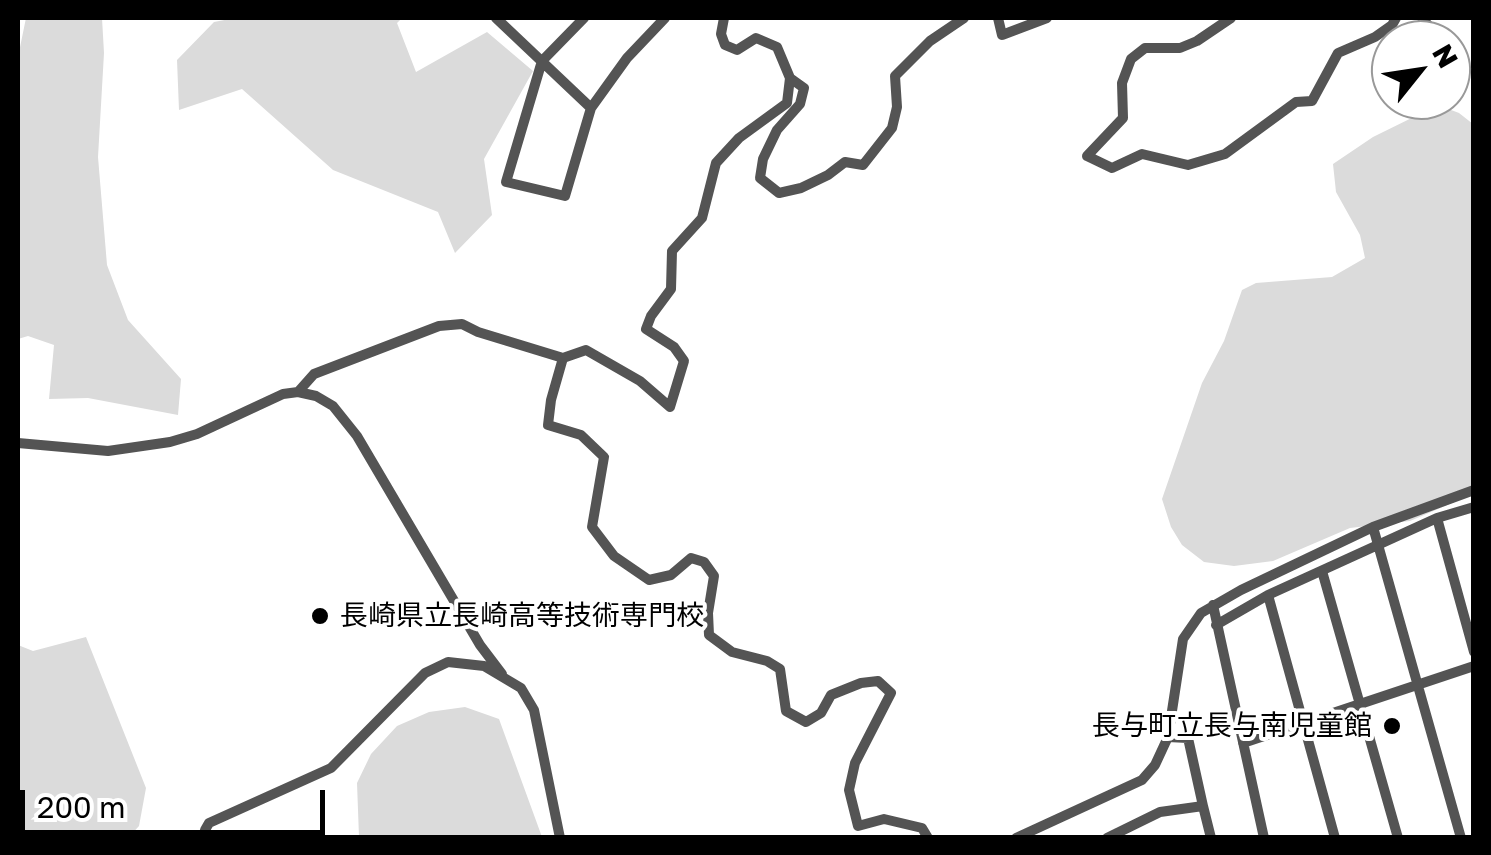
<!DOCTYPE html>
<html>
<head>
<meta charset="utf-8">
<style>
  body { margin:0 }
  #map { position:relative; width:1491px; height:855px; overflow:hidden; background:#fff; font-family:"Golos Text",sans-serif }
  canvas { display:block }
  .frame { position:absolute; inset:0; border:20px solid #000; pointer-events:none }
  .north { position:absolute; left:1371px; top:20px; width:100px; height:100px; box-sizing:border-box; background:#fff; border:2px solid #999; border-radius:50%; rotate:60deg; font-size:28px; font-weight:700; line-height:40px; text-align:center; color:#000 }
  .north::after { content:''; display:block; margin:auto; width:35px; height:45px; background:#000; clip-path:polygon(50% 0,100% 100%,50% 72%,0 100%) }
  .scale { position:absolute; left:20px; top:790px; width:305px; height:45px; box-sizing:border-box; border:5px solid #000; border-top:0; padding-left:12px; font-size:30px; line-height:35px; white-space:nowrap; color:#000; -webkit-text-stroke:8px #fff; paint-order:stroke }
</style>
</head>
<body>
<div id="map">
<canvas width="1491" height="855"></canvas>
<div class="frame"></div>
<div class="north">N</div>
<div class="scale">200 m</div>
</div>
<script>
const g = document.querySelector('canvas').getContext('2d');
g.lineJoin = 'round';
function fillPath(path, color) { g.fillStyle = color; g.fill(path, 'evenodd'); }
const toPath = rows => new Path2D(rows.map(r => 'M' + r).join(''));
function stroke(path, color, width, dash) { g.strokeStyle = color; g.lineWidth = width; g.lineCap = dash ? 'butt' : 'round'; g.setLineDash(dash || []); g.stroke(path); }
function drawText(font, color, halo, rows, align = 'center') {
  g.font = font + ' "Golos Text","Noto Sans JP",sans-serif'; g.lineWidth = 8; g.setLineDash([]); g.textBaseline = 'middle'; g.strokeStyle = halo; g.fillStyle = color; for (const [text, x, y, turn = 0] of rows) {
    g.save(); g.translate(x, y); g.rotate((+turn || 0) * Math.PI / 180); g.textAlign = isNaN(turn) ? turn : align; if (halo) g.strokeText(text, 0, 0); g.fillText(text, 0, 0); g.restore();
  }
}
fillPath(toPath([
  [26,18,102,18,104,53,98,157,107,265,128,320,181,379,178,415,88,398,49,399,54,345,28,336,18,339,18,57],
  [235,18,402,18,397,23,416,72,487,32,533,71,484,159,492,215,455,253,438,212,333,170,242,89,179,110,177,60,214,22],
  [1438,105,1459,113,1473,124,1473,494,1410,521,1350,528,1273,561,1234,566,1204,562,1182,545,1171,527,1162,499,1202,383,1224,341,1242,290,1256,283,1332,277,1365,258,1360,235,1336,192,1333,164,1373,137],
  [86,637,146,788,139,826,129,837,18,837,18,645,33,651],
  [465,707,499,719,542,837,359,837,357,783,371,754,397,726,429,712]
]), '#dbdbdb');
stroke(toPath([
  [496,18,591,108],
  [584,18,542,61,506,182,565,196,591,108,627,58,665,18],
  [724,18,721,34,725,45,737,50,756,38,777,47,790,78,804,88,800,104,777,130,763,159,760,178,779,193,801,188,828,175,845,162,863,165,892,128,897,107,895,76,930,41,964,18],
  [998,18,1002,35,1047,18],
  [1231,18,1197,41,1180,48,1145,48,1131,59,1122,83,1123,118,1087,156,1112,168,1142,154,1188,165,1225,154,1296,102,1312,101,1338,53,1375,37,1392,25,1396,18],
  [1422,18,1441,40],
  [563,358,551,400,548,425,581,435,604,457,592,527,614,556,649,580,671,575,691,558,704,562,714,576,708,613,709,635,732,652,767,661,780,669,786,711,806,722,821,713,831,695,861,683,878,681,891,693,855,763,849,790,858,826,884,819,922,828,928,838],
  [298,392,314,374,439,326,462,324,478,332,563,358,586,350,640,381,670,407,684,361,674,347,646,329,651,316,671,289,672,251,702,218,716,163,739,138,787,103,790,78],
  [18,443,108,451,170,442,197,434,283,394,298,392,316,396,333,406,357,436,480,645,502,674],
  [1437,518,1474,652],
  [1373,527,1461,838],
  [1322,571,1398,838],
  [1268,595,1335,838],
  [1213,605,1264,838],
  [1216,625,1268,595,1437,518,1474,507],
  [1168,737,1188,738,1203,806],
  [1243,743,1474,666],
  [208,838,205,830,209,823,331,768,425,673,448,662,484,666,521,688,534,710,560,838],
  [1016,838,1142,780,1155,765,1168,737,1183,639,1201,613,1241,590,1373,527,1474,490],
  [1107,838,1160,812,1203,806,1211,838]
]), '#545454', 10);
for (const [x, y, r, color] of [
  [320,616,10,"#000"],
  [1392,726,10,"#000"]
]) { const dot = new Path2D(); dot.arc(x, y, r, 0, 2 * Math.PI); g.fillStyle = color; g.fill(dot); stroke(dot, '#fff', 4); }
drawText('28px', '#000', '#fff', [
  ["長崎県立長崎高等技術専門校",340,616],
  ["長与町立長与南児童館",1372,726,"right"]
], 'left');
</script>
</body>
</html>
